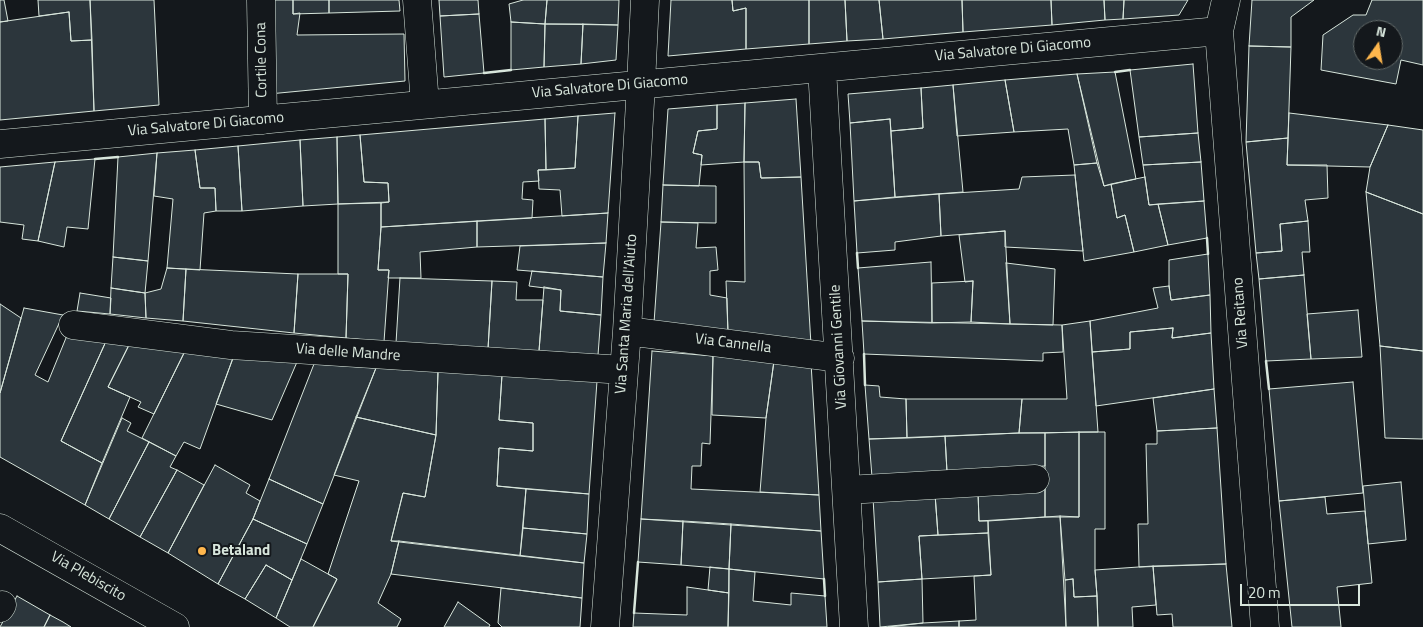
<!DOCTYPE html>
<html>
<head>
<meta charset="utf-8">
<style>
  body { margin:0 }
  #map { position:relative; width:1423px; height:627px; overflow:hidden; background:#14181c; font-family:"Titillium Web",sans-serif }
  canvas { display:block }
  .north { position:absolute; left:1353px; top:20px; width:50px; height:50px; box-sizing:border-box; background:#14181c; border:1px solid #626a69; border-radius:50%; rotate:13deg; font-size:14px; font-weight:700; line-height:20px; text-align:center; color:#d8e6dc }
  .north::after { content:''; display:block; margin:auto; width:18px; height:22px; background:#ffb74d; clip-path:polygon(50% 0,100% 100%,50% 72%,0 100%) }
  .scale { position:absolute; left:1240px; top:584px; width:120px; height:22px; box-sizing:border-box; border:2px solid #d8e6dc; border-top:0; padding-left:6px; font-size:15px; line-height:18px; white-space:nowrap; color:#d8e6dc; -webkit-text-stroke:4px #14181c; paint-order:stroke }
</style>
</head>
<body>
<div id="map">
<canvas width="1423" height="627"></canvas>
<div class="north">N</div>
<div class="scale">20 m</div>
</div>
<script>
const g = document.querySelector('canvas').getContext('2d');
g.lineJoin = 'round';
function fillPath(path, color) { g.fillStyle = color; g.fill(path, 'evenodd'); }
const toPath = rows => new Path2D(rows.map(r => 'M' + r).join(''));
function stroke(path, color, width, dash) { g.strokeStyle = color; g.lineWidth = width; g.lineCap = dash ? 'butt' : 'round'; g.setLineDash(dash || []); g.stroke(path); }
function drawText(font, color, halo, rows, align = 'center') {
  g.font = font + ' "Titillium Web",sans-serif'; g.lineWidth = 4; g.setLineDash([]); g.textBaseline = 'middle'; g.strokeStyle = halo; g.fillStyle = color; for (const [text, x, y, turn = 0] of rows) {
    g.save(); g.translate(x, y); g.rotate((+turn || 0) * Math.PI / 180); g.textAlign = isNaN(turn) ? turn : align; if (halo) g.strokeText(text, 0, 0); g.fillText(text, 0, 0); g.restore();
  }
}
const building = toPath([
  [0,0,4,0,8,21,0,22,0,0],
  [38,0,90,0,92,40,71,41,69,12,39,16,38,0],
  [90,0,154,0,159,105,94,111,90,0],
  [270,0,293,0,293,14,300,13,297,35,404,34,405,81,269,94,270,0],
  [293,0,329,0,329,13,293,14,293,0],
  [329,0,399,0,400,11,329,13,329,0],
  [439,0,478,0,479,14,440,16,439,0],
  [523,0,547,0,545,24,511,22,509,4,523,0],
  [547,0,619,0,618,25,545,24,547,0],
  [671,0,732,0,733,11,746,8,746,49,668,56,671,0],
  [732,0,809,0,809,44,746,49,746,8,733,11,732,0],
  [809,0,845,0,847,41,809,44,809,0],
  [845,0,879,0,883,39,847,41,845,0],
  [879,0,962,0,963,32,883,39,879,0],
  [962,0,1051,0,1052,25,963,32,962,0],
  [1051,0,1104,0,1105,20,1052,25,1051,0],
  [1104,0,1124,0,1123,19,1105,20,1104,0],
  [1124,0,1188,0,1179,15,1123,19,1124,0],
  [1252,0,1314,0,1291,17,1291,47,1249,46,1252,0],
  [1372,0,1423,0,1423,65,1401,60,1396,84,1321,70,1323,35,1353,15,1366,15,1372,0],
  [1363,30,1393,30,1393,60,1363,60,1363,30],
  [69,12,71,41,92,40,94,111,0,120,0,22,69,12],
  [479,14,484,73,444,77,440,16,479,14],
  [511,22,545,24,544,67,511,70,511,22],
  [545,24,583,24,581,64,544,67,545,24],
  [583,24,618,25,616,60,581,64,583,24],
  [1249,46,1291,47,1288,138,1246,142,1249,46],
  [1193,64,1198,133,1139,137,1130,70,1193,64],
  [1115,72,1136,179,1104,186,1077,74,1115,72],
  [1077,74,1097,163,1074,165,1068,129,1014,132,1005,80,1077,74],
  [1005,80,1014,132,957,136,953,85,1005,80],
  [953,85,963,192,895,197,891,131,923,128,921,88,953,85],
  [921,88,923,128,891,131,890,119,850,123,848,94,921,88],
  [796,99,801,177,761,178,759,162,744,162,745,103,796,99],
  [745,103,744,162,701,165,702,155,693,153,698,131,717,129,717,105,745,103],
  [717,105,717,129,698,131,693,153,702,155,699,186,663,185,668,109,717,105],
  [615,113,608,213,562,216,560,190,539,189,538,170,575,168,578,116,615,113],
  [1289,113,1388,125,1370,167,1287,165,1289,113],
  [578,116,575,168,546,170,545,119,578,116],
  [545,119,546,170,538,170,539,181,523,182,522,199,533,200,532,218,381,227,381,203,389,202,388,183,364,182,360,135,545,119],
  [890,119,895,197,854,201,850,123,890,119],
  [1388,125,1423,130,1423,214,1366,192,1370,167,1388,125],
  [1198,133,1201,162,1143,165,1139,137,1198,133],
  [360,135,364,182,388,183,389,202,338,204,337,137,360,135],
  [337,137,338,204,303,206,300,140,337,137],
  [1288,138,1287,165,1327,165,1328,198,1305,200,1308,221,1280,224,1282,251,1256,253,1246,142,1288,138],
  [300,140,303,206,242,211,238,146,300,140],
  [238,146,242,211,216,211,215,188,200,188,195,150,238,146],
  [195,150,200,188,215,188,216,211,204,213,200,270,167,268,173,199,154,196,157,153,195,150],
  [157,153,148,261,113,257,118,157,157,153],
  [95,159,88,229,67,227,64,247,38,241,55,162,95,159],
  [55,162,38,241,22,239,24,225,0,222,0,167,55,162],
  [744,162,759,162,761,178,801,177,811,345,728,333,726,281,745,282,744,162],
  [1201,162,1204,201,1149,205,1143,165,1201,162],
  [1097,163,1104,186,1111,184,1117,218,1125,215,1134,252,1084,261,1074,165,1097,163],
  [1075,175,1083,251,1005,247,1005,231,941,236,939,194,1019,189,1022,177,1075,175],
  [1145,177,1149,205,1158,204,1168,245,1134,252,1125,215,1117,218,1111,184,1145,177],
  [663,185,716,186,716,223,661,222,663,185],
  [1366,192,1423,214,1423,351,1380,346,1366,192],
  [939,194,941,236,895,242,895,250,857,253,854,201,939,194],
  [1204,201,1207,238,1168,245,1158,204,1204,201],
  [381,203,381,227,378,270,389,270,384,342,346,338,348,274,338,274,338,204,381,203],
  [608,213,606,243,477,247,477,221,608,213],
  [477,221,477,247,420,252,421,278,388,278,389,270,378,270,381,227,477,221],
  [1308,221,1310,252,1302,252,1304,275,1259,279,1256,253,1282,251,1280,224,1308,221],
  [661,222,698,223,696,248,716,247,718,270,710,271,710,295,727,298,728,333,654,323,661,222],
  [1005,231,1010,324,971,322,973,281,965,282,959,235,1005,231],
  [606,243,603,277,517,270,520,246,606,243],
  [1208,254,1210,295,1171,300,1169,286,1169,260,1208,254],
  [113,257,148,261,145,293,111,288,113,257],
  [931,262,932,323,862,321,858,268,931,262],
  [1006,263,1055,269,1053,325,1010,324,1006,263],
  [167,268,186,269,183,321,146,318,145,293,161,289,167,268],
  [186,269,298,274,294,333,183,321,186,269],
  [532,271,603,277,601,315,560,311,561,290,529,286,532,271],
  [298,274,348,274,346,338,294,333,298,274],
  [1304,275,1311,359,1266,361,1259,279,1304,275],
  [400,278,492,281,488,349,396,343,400,278],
  [492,281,517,282,516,300,543,300,539,351,488,349,492,281],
  [973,281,971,322,932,323,932,283,973,281],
  [1169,286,1171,300,1210,295,1211,333,1172,338,1173,328,1130,332,1130,349,1092,352,1090,321,1158,308,1153,288,1169,286],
  [544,287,561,290,560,311,601,315,598,355,539,351,544,287],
  [111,288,145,293,146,318,110,314,111,288],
  [80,293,111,298,110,314,77,311,80,293],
  [0,304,21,318,0,393,0,304],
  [24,308,63,315,35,375,48,382,68,333,107,339,61,441,102,463,85,505,0,457,0,393,24,308],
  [1358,310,1362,357,1311,359,1307,314,1358,310],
  [862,321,1062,325,1063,352,1043,353,1043,361,864,354,862,321],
  [1090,321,1098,432,1019,433,1022,399,1067,399,1062,325,1090,321],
  [1173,328,1172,338,1211,333,1214,389,1096,406,1092,352,1130,349,1130,332,1173,328],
  [107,339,130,343,108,387,130,397,102,463,61,441,107,339],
  [130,343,185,351,154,414,138,407,141,402,108,387,130,343],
  [1380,346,1423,351,1423,439,1385,438,1380,346],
  [185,351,233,358,200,449,184,442,176,456,142,438,185,351],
  [652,351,713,356,710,444,702,443,701,466,692,466,691,489,819,495,821,531,641,519,652,351],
  [713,356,774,361,766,418,712,415,713,356],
  [233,358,297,362,272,420,216,404,233,358],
  [774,361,811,363,819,495,760,492,766,418,774,361],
  [314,364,376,368,323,504,269,479,314,364],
  [376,368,438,371,436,435,356,417,376,368],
  [438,371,502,375,499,420,533,423,533,451,499,448,497,486,526,489,520,556,391,541,403,493,425,497,436,435,438,371],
  [502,375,597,381,589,494,497,486,499,448,533,451,533,423,499,420,502,375],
  [1353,382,1363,493,1279,501,1269,389,1353,382],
  [865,385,879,386,880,397,906,399,907,438,869,439,865,385],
  [1214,389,1217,428,1157,431,1153,398,1214,389],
  [906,399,1022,399,1019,433,907,438,906,399],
  [356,417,436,435,425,497,403,493,391,541,399,541,391,574,378,603,401,619,397,627,313,627,337,579,328,574,359,481,334,475,356,417],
  [122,418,131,423,127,431,149,442,109,519,85,505,122,418],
  [1217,428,1226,564,1139,567,1138,524,1148,524,1146,444,1157,444,1157,431,1217,428],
  [1079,432,1105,432,1105,529,1095,529,1095,570,1097,596,1074,597,1073,579,1065,580,1060,516,1079,517,1079,432],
  [1079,432,1079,517,1045,517,1045,433,1079,432],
  [1019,433,1045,433,1045,466,947,472,945,436,1019,433],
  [945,436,947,472,872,477,869,439,945,436],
  [149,442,176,456,170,467,177,470,140,537,109,519,149,442],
  [215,465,250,485,246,493,260,501,253,519,218,584,168,553,215,465],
  [177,470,204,485,168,553,140,537,177,470],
  [269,479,323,504,307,544,253,519,269,479],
  [1401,482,1406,540,1368,544,1363,486,1401,482],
  [1045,488,1045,517,979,521,978,492,1045,488],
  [526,489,589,494,587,534,523,528,526,489],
  [978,492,979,521,988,521,988,533,938,535,935,494,978,492],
  [935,494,938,535,919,536,922,579,878,582,873,498,935,494],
  [1325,497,1327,514,1365,511,1372,583,1337,587,1341,627,1292,627,1279,501,1325,497],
  [1060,516,1066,627,959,627,959,621,976,620,974,576,991,575,988,521,1060,516],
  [253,519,307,544,292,580,266,565,245,599,218,584,253,519],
  [641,519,683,521,681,565,638,562,641,519],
  [683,521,731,524,729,569,681,565,683,521],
  [731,524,821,531,824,579,729,569,731,524],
  [523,528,587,534,584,563,520,556,523,528],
  [988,533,991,575,922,579,919,536,988,533],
  [399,541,584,563,582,598,391,574,399,541],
  [301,559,337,579,313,627,290,627,276,618,301,559],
  [1226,564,1232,627,1173,627,1172,614,1157,615,1153,566,1226,564],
  [266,565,292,580,276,618,245,599,266,565],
  [1153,566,1156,605,1132,607,1133,627,1098,627,1097,596,1095,570,1153,566],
  [710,567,729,569,729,593,708,590,710,567],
  [729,569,755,572,753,601,791,605,791,593,825,596,827,627,728,627,729,569],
  [922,579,923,623,880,627,878,582,922,579],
  [1073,579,1074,597,1097,596,1098,627,1066,627,1065,580,1073,579],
  [687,587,729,593,728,627,633,627,634,613,687,615,687,587],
  [501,588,582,598,580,627,502,627,498,623,501,588],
  [17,596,50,615,44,627,0,627,17,596],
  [458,602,490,625,489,627,444,627,458,602],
  [50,615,63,622,71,627,44,627,50,615],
  [959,621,959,627,888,627,923,623,959,621]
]);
fillPath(building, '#2c363c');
stroke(building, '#d8e6dc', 1);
const street = toPath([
  [261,0,263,120],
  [417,0,425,104],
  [1226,0,1219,31,1265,627],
  [822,68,854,627],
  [0,144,1219,31],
  [73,325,231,345,624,370],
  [627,331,840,358],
  [847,490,1035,479],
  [0,608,2,605],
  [605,627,627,331,641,84,645,0]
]);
const secondary = toPath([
  [0,528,175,627]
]);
stroke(street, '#d8e6dc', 29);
stroke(secondary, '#d8e6dc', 29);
stroke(street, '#14181c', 28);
stroke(secondary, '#14181c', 28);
stroke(toPath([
  [1115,72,1130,70],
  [484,73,511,70],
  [95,159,118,157],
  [1207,238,1208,254],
  [857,253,858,268],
  [864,354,865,385],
  [1266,361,1269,389],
  [824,579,825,596],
  [634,613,638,562]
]), '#d8e6dc', 2.5);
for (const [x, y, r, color] of [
  [202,551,5,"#ffb74d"]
]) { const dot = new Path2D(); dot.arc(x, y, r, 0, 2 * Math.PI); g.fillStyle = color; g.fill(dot); stroke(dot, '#14181c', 2); }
drawText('15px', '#d8e6dc', '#14181c', [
  ["Via Salvatore Di Giacomo",1013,50,-5],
  ["Cortile Cona",262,60,-91],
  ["Via Salvatore Di Giacomo",610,87,-5],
  ["Via Salvatore Di Giacomo",206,125,-5],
  ["Via Reitano",1241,313,-94],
  ["Via Santa Maria dell'Aiuto",627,314,-86],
  ["Via Cannella",733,344,7],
  ["Via Giovanni Gentile",839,347,-93],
  ["Via delle Mandre",348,353,4],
  ["Via Plebiscito",88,577,30]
]);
drawText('bold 15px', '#d8e6dc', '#14181c', [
  ["Betaland",212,551]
], 'left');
</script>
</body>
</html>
